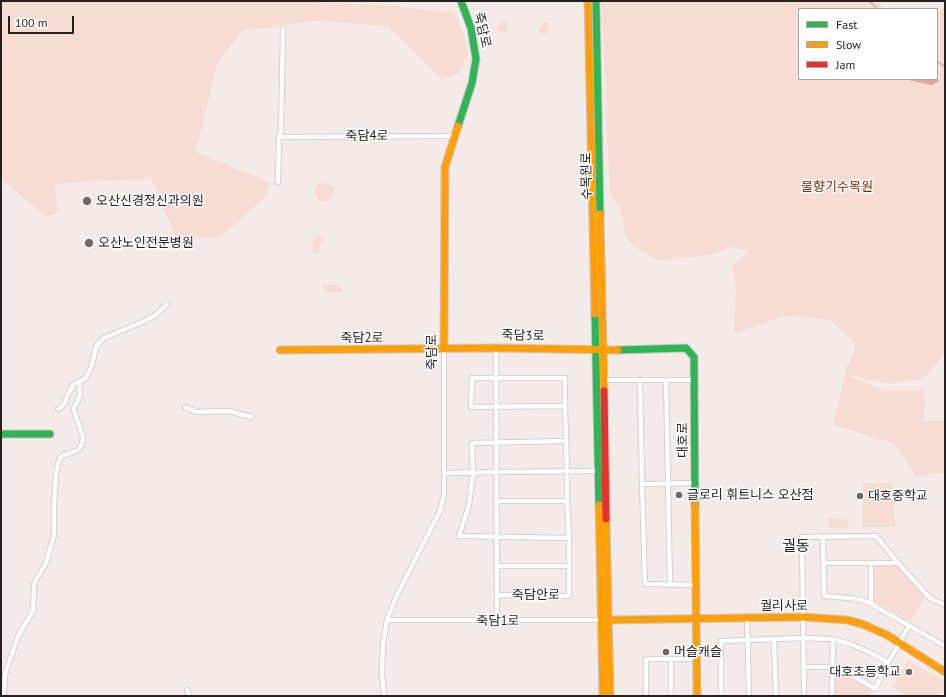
<!DOCTYPE html>
<html>
<head>
<meta charset="utf-8">
<style>
  body { margin:0 }
  #map { position:relative; width:946px; height:697px; overflow:hidden; background:#f4ebe8; font-family:"PT Sans",sans-serif }
  canvas { display:block }
  .frame { position:absolute; inset:0; border:2px solid #27211f; pointer-events:none }
  .legend { position:absolute; left:798px; top:8px; width:140px; height:72px; box-sizing:border-box; background:#fff; border:1px solid #a9a6a5; margin:0; padding:5px 7px; list-style:none; font-size:12px; color:#27211f }
  .legend li { display:flex; align-items:center; gap:8px; height:20px }
  .legend b { width:20px; border:1px solid #a9a6a5 }
  .scale { position:absolute; left:8px; top:16px; width:66px; height:18px; box-sizing:border-box; border:2px solid #27211f; border-top:0; padding-left:5px; font-size:12px; line-height:14px; white-space:nowrap; color:#27211f; -webkit-text-stroke:3px #fff; paint-order:stroke }
</style>
</head>
<body>
<div id="map">
<canvas width="946" height="697"></canvas>
<div class="frame"></div>
<ul class="legend">
<li><b style="height:5px;background:#30b455"></b>Fast</li>
<li><b style="height:5px;background:#ff9f0a"></b>Slow</li>
<li><b style="height:5px;background:#e5322d"></b>Jam</li>
</ul>
<div class="scale">100 m</div>
</div>
<script>
const g = document.querySelector('canvas').getContext('2d');
g.lineJoin = 'round';
function fillPath(path, color) { g.fillStyle = color; g.fill(path, 'evenodd'); }
const toPath = rows => new Path2D(rows.map(r => 'M' + r).join(''));
function stroke(path, color, width, dash) { g.strokeStyle = color; g.lineWidth = width; g.lineCap = dash ? 'butt' : 'round'; g.setLineDash(dash || []); g.stroke(path); }
function drawText(font, color, halo, rows, align = 'center') {
  g.font = font + ' "PT Sans","Noto Sans KR",sans-serif'; g.lineWidth = 3; g.setLineDash([]); g.textBaseline = 'middle'; g.strokeStyle = halo; g.fillStyle = color; for (const [text, x, y, turn = 0] of rows) {
    g.save(); g.translate(x, y); g.rotate((+turn || 0) * Math.PI / 180); g.textAlign = isNaN(turn) ? turn : align; if (halo) g.strokeText(text, 0, 0); g.fillText(text, 0, 0); g.restore();
  }
}
fillPath(toPath([
  [1,1,286,1,381,5,454,12,463,32,468,54,461,72,441,79,388,26,315,21,242,31,217,64,196,152,271,183,265,198,219,238,176,238,151,178,55,184,58,213,46,217,1,179],
  [601,1,876,1,884,9,799,9,799,79,937,79,937,11,945,7,945,351,936,365,924,378,890,384,848,375,883,390,925,390,924,421,945,421,945,472,916,476,894,443,833,425,847,366,853,355,855,343,830,320,784,316,734,333,736,287,732,266,750,251,730,247,711,255,658,260,638,249,626,238,621,210,610,193,608,150,606,130,607,108],
  [502,21,508,21,507,32,500,32,496,28],
  [545,22,549,23,549,31,547,33,540,33,540,28],
  [321,182,326,183,335,187,334,195,329,200,322,201,318,200,315,190,317,187,316,185],
  [319,236,324,237,324,240,321,243,320,247,322,251,326,254,320,250,317,254,315,254,312,252,313,247,311,243,313,241,314,238],
  [321,285,338,285,342,288,342,292,326,292,324,291],
  [863,483,892,483,895,527,862,527],
  [829,518,848,519,848,528,829,528],
  [874,564,895,564,897,566,925,596,911,621,873,601],
  [908,660,945,682,945,687,940,696,907,696,892,687],
  [834,669,847,673,873,689,869,696,833,696]
]), '#f7dcd4');
fillPath(toPath([
  [903,79,937,79,939,81,932,85]
]), '#dcaa9b');
stroke(toPath([
  [869,1,878,9],
  [937,61,945,67]
]), '#dcaa9b', 1.5);
const street = toPath([
  [279,137,455,136],
  [278,182,279,137,281,132,283,29],
  [496,348,497,621],
  [603,380,694,380],
  [640,380,642,484],
  [666,380,670,584],
  [185,407,196,412,229,411,252,417],
  [58,409,64,405,67,396,74,384,85,379,92,365,96,347,100,342,104,338,147,320,157,314,167,304],
  [566,441,472,443,473,472,469,505,459,536,569,538],
  [445,473,496,472,601,471],
  [695,483,642,484,645,584,695,585],
  [496,501,567,501],
  [823,536,824,596,849,598,861,600,871,604,871,563,898,563],
  [824,563,871,563],
  [497,566,569,566],
  [497,595,569,596,569,538,567,501,567,471,565,406,565,378,472,378,471,407,565,406],
  [871,604,945,646],
  [747,618,749,696],
  [387,620,603,620],
  [774,639,776,696],
  [671,659,671,696],
  [804,667,831,667,847,672,875,689,888,663],
  [187,690,189,696],
  [4,696,5,674,18,636,33,611,34,585,36,579,41,572,46,563,54,535,54,503,56,475,59,460,62,456,78,450,82,444,83,437,74,411,74,408,78,401,80,394,79,382],
  [384,696,382,675,383,644,387,620,397,595,440,511,444,494,444,349],
  [646,696,646,659,697,659],
  [721,696,721,641,803,638,833,639],
  [804,696,802,537,876,536,898,563,930,598,945,605],
  [832,696,833,639,853,645,871,653,888,663,909,626]
]);
const fast = toPath([
  [596,1,600,214],
  [458,126,472,83,476,59,471,28,461,1],
  [595,314,599,505],
  [618,350,686,348,694,357,695,505],
  [1,434,50,434]
]);
const slow = toPath([
  [588,1,595,314],
  [600,214,604,391],
  [444,349,445,167,458,126],
  [280,350,496,348,618,350],
  [599,505,603,696],
  [695,505,697,696],
  [606,519,610,696],
  [609,620,803,617,847,620,862,624,887,635,945,672]
]);
const jam = toPath([
  [604,391,606,519]
]);
stroke(street, '#cdc6c4', 6);
stroke(fast, '#cdc6c4', 9);
stroke(slow, '#cdc6c4', 9);
stroke(jam, '#cdc6c4', 9);
stroke(street, '#fdfcfc', 4.5);
stroke(fast, '#30b455', 7);
stroke(slow, '#ff9f0a', 7);
stroke(jam, '#e5322d', 7);
for (const [x, y, r, color] of [
  [87,201,5,"#6f6865"],
  [89,243,5,"#6f6865"],
  [679,495,4,"#6f6865"],
  [860,496,4,"#6f6865"],
  [666,652,4,"#6f6865"],
  [909,672,4,"#6f6865"]
]) { const dot = new Path2D(); dot.arc(x, y, r, 0, 2 * Math.PI); g.fillStyle = color; g.fill(dot); stroke(dot, '#fff', 1.5); }
drawText('13px', '#27211f', '#fff', [
  ["죽담로",482,30,77],
  ["죽담4로",367,136],
  ["수목원로",587,176,-91],
  ["죽담3로",523,336,1],
  ["죽담2로",362,338],
  ["죽담로",432,352,-90],
  ["대호로",683,440,-90],
  ["죽담안로",536,595],
  ["궐리사로",784,606],
  ["죽담1로",498,621]
]);
drawText('13px', '#792910', '#fff', [
  ["물향기수목원",837,187]
]);
drawText('13px', '#27211f', '#fff', [
  ["오산신경정신과의원",96,201],
  ["오산노인전문병원",98,243],
  ["글로리 휘트니스 오산점",687,495],
  ["대호중학교",868,496],
  ["머슬캐슬",674,652],
  ["대호초등학교",901,672,"right"]
], 'left');
drawText('15px', '#27211f', '#fff', [
  ["궐동",796,547]
]);
</script>
</body>
</html>
